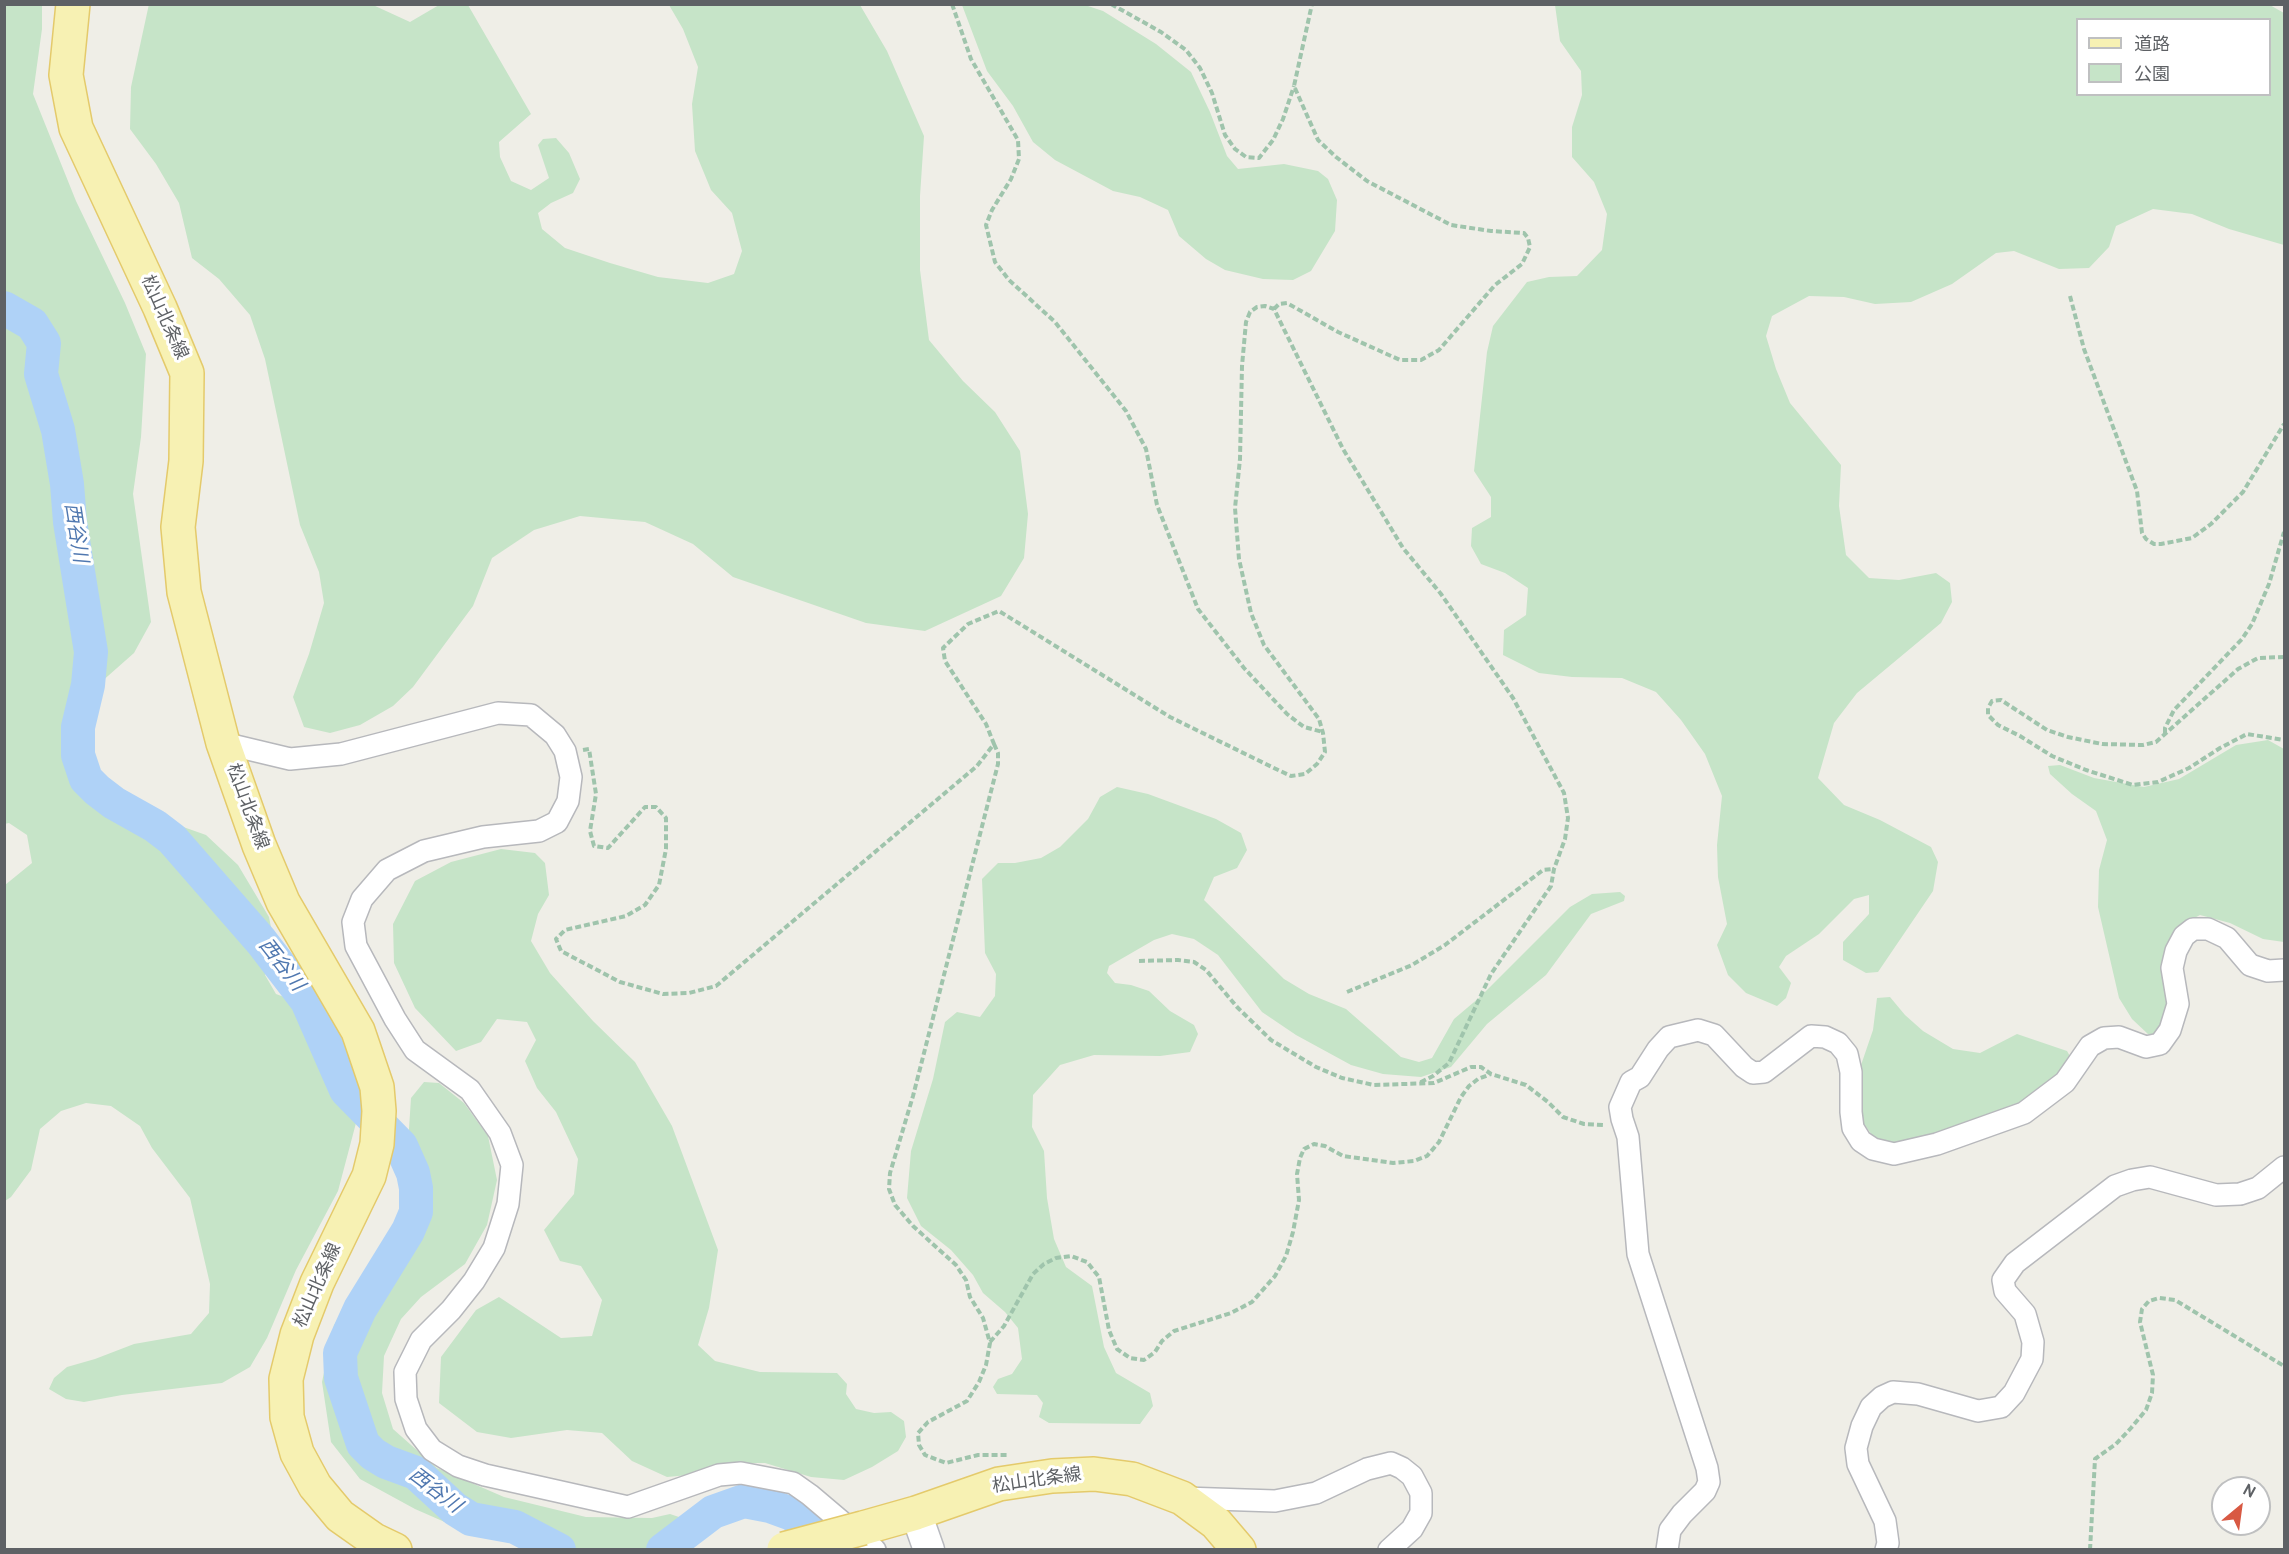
<!DOCTYPE html>
<html>
<head>
<meta charset="utf-8">
<style>
  body { margin:0 }
  #map { position:relative; width:2289px; height:1554px; overflow:hidden; background:#efeee7; font-family:Overpass,"Noto Sans JP",sans-serif }
  canvas { display:block }
  .frame { position:absolute; inset:0; border:6px solid #5e6165; pointer-events:none }
  .legend { position:absolute; left:2076px; top:18px; width:195px; height:78px; box-sizing:border-box; background:#fff; border:2px solid #bfc0c1; margin:0; padding:8px 10px; list-style:none; font-size:18px; color:#5e6165 }
  .legend li { display:flex; align-items:center; gap:12px; height:30px }
  .legend b { width:30px; border:2px solid #bfc0c1 }
  .north { position:absolute; left:2211px; top:1476px; width:60px; height:60px; box-sizing:border-box; background:#fff; border:2px solid #bfc0c1; border-radius:50%; rotate:29deg; font-size:16px; font-weight:700; line-height:24px; text-align:center; color:#5e6165 }
  .north::after { content:''; display:block; margin:auto; width:21px; height:27px; background:#d85943; clip-path:polygon(50% 0,100% 100%,50% 72%,0 100%) }
</style>
</head>
<body>
<div id="map">
<canvas width="2289" height="1554"></canvas>
<div class="frame"></div>
<ul class="legend">
<li><b style="height:8px;background:#f7f1b3"></b>道路</li>
<li><b style="height:16px;background:#c6e4c8"></b>公園</li>
</ul>
<div class="north">N</div>
</div>
<script>
const g = document.querySelector('canvas').getContext('2d');
g.lineJoin = 'round';
function fillPath(path, color) { g.fillStyle = color; g.fill(path, 'evenodd'); }
const toPath = rows => new Path2D(rows.map(r => 'M' + r).join(''));
function stroke(path, color, width, dash) { g.strokeStyle = color; g.lineWidth = width; g.lineCap = dash ? 'butt' : 'round'; g.setLineDash(dash || []); g.stroke(path); }
function drawText(font, color, halo, rows, align = 'center') {
  g.font = font + ' Overpass,"Noto Sans JP",sans-serif'; g.lineWidth = 6; g.setLineDash([]); g.textBaseline = 'middle'; g.strokeStyle = halo; g.fillStyle = color; for (const [text, x, y, turn = 0] of rows) {
    g.save(); g.translate(x, y); g.rotate((+turn || 0) * Math.PI / 180); g.textAlign = isNaN(turn) ? turn : align; if (halo) g.strokeText(text, 0, 0); g.fillText(text, 0, 0); g.restore();
  }
}
fillPath(toPath([
  [149,4,373,5,410,22,439,5,468,5,531,114,499,142,500,157,511,181,531,190,549,178,538,145,543,139,556,138,569,153,580,179,573,193,551,203,538,213,542,229,565,248,610,263,658,277,708,283,734,274,742,251,732,213,711,190,695,151,692,104,698,67,683,29,669,5,860,5,887,51,924,136,920,196,920,270,929,340,963,381,995,412,1020,451,1028,514,1024,558,1001,596,925,631,866,623,733,577,693,544,645,522,580,516,534,530,492,558,473,606,413,687,393,706,360,725,330,733,304,727,293,697,309,654,324,603,319,572,300,525,265,359,250,315,219,279,192,258,179,203,156,164,130,129,131,87],
  [2268,4,2284,13,2284,245,2229,229,2192,214,2153,209,2116,226,2109,247,2089,268,2059,269,2014,251,1996,253,1952,284,1911,302,1875,304,1844,297,1809,296,1772,316,1766,336,1776,369,1790,403,1841,465,1839,506,1846,555,1869,578,1899,580,1936,573,1950,583,1952,602,1941,623,1857,693,1834,723,1818,778,1844,805,1880,820,1931,847,1938,862,1933,891,1878,972,1866,973,1843,960,1843,942,1869,914,1869,895,1854,899,1819,934,1786,956,1779,967,1791,983,1786,998,1777,1006,1746,993,1728,975,1717,945,1727,924,1718,877,1717,845,1722,796,1705,754,1681,720,1656,692,1622,678,1572,677,1539,673,1503,655,1504,630,1526,615,1528,588,1505,573,1481,564,1471,546,1472,528,1491,517,1491,497,1474,471,1487,352,1493,326,1527,282,1549,277,1577,276,1602,250,1607,214,1594,182,1572,157,1572,127,1582,95,1581,71,1560,41,1555,5],
  [2078,20,2270,20,2270,94,2078,94],
  [42,5,42,29,33,94,76,201,125,303,146,354,141,437,133,494,151,622,134,653,100,683,87,728,95,778,138,811,206,835,238,865,269,917,275,948,265,975,276,994,314,1008,346,1064,356,1123,338,1191,296,1270,267,1338,250,1367,222,1383,122,1395,84,1402,66,1399,49,1389,54,1378,67,1367,95,1359,134,1344,191,1334,209,1313,210,1284,190,1198,152,1148,140,1126,111,1106,86,1103,61,1111,40,1129,31,1170,11,1197,5,1201,5,885,32,863,27,835,9,823,4,824,4,5],
  [962,5,1085,5,1103,11,1156,44,1191,72,1210,112,1227,156,1238,169,1284,164,1318,171,1328,179,1337,200,1335,231,1311,271,1293,280,1263,279,1225,270,1206,259,1179,236,1168,210,1140,197,1113,191,1055,160,1033,142,1013,106,987,71],
  [2268,740,2284,749,2284,942,2263,939,2230,923,2200,915,2185,923,2167,1033,2149,1035,2132,1019,2119,998,2098,907,2099,870,2107,840,2096,811,2072,794,2050,774,2048,766,2060,765,2094,778,2144,787,2179,779,2236,745],
  [1117,787,1148,794,1216,819,1241,833,1247,850,1237,868,1214,877,1204,900,1284,979,1309,994,1346,1009,1401,1057,1419,1062,1432,1058,1454,1019,1480,997,1570,907,1592,894,1620,892,1625,896,1624,901,1591,914,1546,975,1487,1024,1451,1067,1421,1077,1383,1074,1351,1065,1296,1035,1262,1012,1218,955,1194,939,1172,934,1154,940,1109,966,1107,973,1115,983,1131,985,1149,991,1170,1011,1194,1025,1198,1034,1190,1052,1160,1056,1094,1055,1060,1065,1033,1095,1032,1127,1044,1151,1047,1198,1054,1239,1066,1267,1092,1286,1104,1347,1116,1373,1150,1393,1153,1406,1140,1424,1049,1423,1039,1417,1043,1403,1037,1395,997,1394,993,1387,998,1379,1012,1374,1022,1359,1018,1328,1005,1312,983,1293,973,1275,951,1250,921,1226,907,1198,911,1151,933,1079,945,1022,957,1012,980,1017,995,996,996,974,985,953,982,879,998,863,1015,863,1041,858,1060,847,1088,819,1100,797],
  [501,849,535,853,545,863,549,895,538,914,531,941,550,973,593,1021,635,1062,672,1126,718,1250,709,1308,698,1345,715,1361,760,1372,837,1373,847,1384,846,1394,856,1409,874,1413,891,1412,904,1421,906,1437,898,1451,872,1467,844,1480,811,1477,765,1463,728,1463,689,1475,667,1477,632,1461,602,1433,567,1430,511,1438,477,1432,439,1403,441,1357,476,1310,499,1297,561,1338,592,1336,602,1300,581,1266,560,1261,544,1230,574,1194,578,1159,556,1112,537,1088,525,1061,536,1040,527,1022,497,1019,481,1042,456,1051,415,1008,394,963,393,924,415,881,451,862],
  [1890,997,1905,1015,1923,1031,1953,1049,1980,1053,2017,1034,2067,1051,2071,1058,2043,1097,1919,1147,1879,1145,1857,1114,1860,1068,1873,1030,1877,998],
  [424,1082,439,1083,464,1103,488,1136,497,1180,487,1225,465,1264,421,1297,401,1319,384,1356,382,1393,393,1429,437,1468,504,1497,586,1517,652,1518,670,1514,688,1520,691,1530,683,1547,679,1550,536,1549,472,1534,415,1509,360,1479,331,1442,322,1382,334,1325,365,1280,397,1220,406,1175,411,1098]
]), '#c6e4c8');
stroke(toPath([
  [4,308,32,324,44,343,41,374,58,430,67,484,70,522,91,652,88,685,78,727,78,755,86,779,97,790,114,803,155,826,172,839,261,941,307,1001,346,1090,401,1146,413,1173,416,1188,416,1212,408,1231,360,1309,340,1353,341,1378,363,1444,373,1454,386,1462,416,1473,455,1509,471,1519,515,1527,559,1550],
  [663,1550,713,1512,744,1501,770,1506,792,1514,839,1550]
]), '#afd2f7', 34);
const minor = toPath([
  [223,743,290,759,341,754,498,713,531,715,555,735,565,751,571,777,568,801,557,822,539,831,483,837,424,851,387,870,362,899,353,922,356,946,395,1019,415,1050,470,1090,500,1133,512,1165,508,1204,494,1248,474,1281,451,1310,421,1340,405,1372,406,1399,416,1429,432,1450,458,1466,485,1475,628,1507,719,1475,741,1473,793,1483,810,1495,875,1550],
  [1184,1498,1275,1501,1316,1493,1367,1469,1391,1463,1402,1468,1412,1476,1421,1493,1421,1513,1412,1529,1389,1550],
  [1667,1550,1670,1530,1682,1514,1705,1491,1709,1482,1707,1468,1638,1254,1628,1137,1622,1119,1620,1107,1631,1082,1640,1077,1658,1049,1669,1037,1698,1030,1714,1035,1744,1067,1753,1073,1764,1072,1811,1036,1825,1037,1838,1043,1847,1054,1851,1072,1851,1112,1853,1128,1861,1141,1873,1149,1894,1154,1937,1144,2024,1113,2065,1082,2090,1046,2104,1038,2119,1037,2146,1047,2160,1044,2170,1030,2178,1004,2172,968,2176,951,2184,936,2193,929,2208,929,2227,938,2250,965,2268,971,2284,970],
  [1886,1550,1888,1543,1885,1521,1858,1464,1856,1448,1862,1426,1871,1407,1882,1397,1893,1392,1918,1394,1978,1411,2001,1407,2014,1393,2032,1359,2033,1342,2025,1314,2005,1291,2003,1280,2015,1263,2115,1186,2132,1180,2150,1177,2216,1195,2240,1194,2258,1188,2284,1167]
]);
const secondary = toPath([
  [916,1513,929,1550]
]);
const primary = toPath([
  [73,4,66,75,76,128,160,308,187,373,186,461,178,527,184,592,223,743,259,845,283,902,358,1031,377,1087,379,1111,377,1144,369,1176,317,1283,297,1335,286,1379,287,1417,297,1453,315,1486,340,1516,374,1540,395,1550],
  [863,1528,916,1513,999,1484,1052,1476,1094,1474,1132,1479,1182,1498,1216,1523,1239,1550]
]);
stroke(minor, '#b7b8bc', 24);
stroke(secondary, '#b8babf', 33);
stroke(primary, '#e4ca6b', 36);
stroke(toPath([
  [952,4,971,59,1018,140,1019,159,1011,179,992,210,986,225,995,262,1009,280,1055,322,1126,411,1146,449,1157,505,1198,609,1244,668,1287,714,1304,727,1323,732],
  [1111,4,1161,32,1186,50,1200,68,1212,93,1225,135,1235,149,1246,157,1259,158,1273,140,1283,119,1294,86],
  [2070,296,2084,349,2137,491,2142,533,2146,539,2154,544,2161,544,2192,538,2211,524,2243,492,2284,424],
  [1274,309,1279,304,1287,303,1338,332,1400,360,1421,360,1439,350,1495,285,1522,264,1530,247,1528,238,1524,233,1491,231,1451,225,1367,181,1336,157,1318,140,1294,86,1312,4],
  [2284,657,2258,658,2238,669,2156,742,2143,745,2102,744,2068,737,2047,730,2001,700,1992,701,1988,708,1988,715,1998,725,2020,736,2052,756,2086,770,2133,785,2158,782,2189,768,2220,748,2247,734,2284,740],
  [2165,733,2165,728,2174,710,2242,639,2252,624,2269,584,2284,532],
  [994,744,998,753,998,764,913,1096,890,1173,889,1189,895,1205,913,1226,956,1265,966,1280,970,1297,983,1318,990,1343,986,1365,979,1382,967,1401,928,1422,918,1433,919,1445,925,1455,946,1463,978,1455,1009,1455],
  [583,750,589,749,596,794,590,831,594,846,608,848,645,807,656,807,666,818,666,849,659,885,645,905,626,916,565,930,556,939,561,951,620,982,663,994,689,993,716,986,977,766,994,744,986,724,945,661,943,648,968,624,999,611,1170,717,1276,769,1291,776,1305,774,1317,764,1325,752,1323,733,1319,719,1264,645,1251,613,1239,559,1235,508,1240,459,1242,366,1246,322,1250,312,1257,307,1265,306,1274,309,1343,449,1403,548,1441,594,1513,698,1564,793,1568,818,1565,839,1554,869,1551,886,1491,974,1449,1063,1433,1076,1419,1083],
  [1139,961,1178,960,1194,962,1206,970,1237,1007,1271,1040,1316,1067,1342,1078,1374,1085,1434,1083,1471,1067,1481,1067,1491,1074,1526,1085,1548,1102,1563,1117,1584,1124,1604,1125],
  [1347,992,1412,965,1445,945,1543,870,1554,869],
  [990,1342,1004,1326,1033,1274,1044,1264,1056,1258,1071,1256,1087,1262,1099,1277,1109,1330,1117,1349,1130,1358,1144,1360,1155,1352,1162,1341,1174,1331,1231,1313,1252,1302,1275,1276,1286,1256,1293,1232,1299,1200,1297,1174,1300,1158,1304,1149,1314,1144,1325,1146,1343,1156,1393,1163,1414,1161,1427,1156,1439,1142,1461,1097,1469,1086,1478,1079,1491,1074],
  [2090,1550,2095,1459,2116,1444,2131,1428,2146,1410,2152,1393,2153,1375,2140,1322,2142,1309,2149,1301,2159,1298,2175,1300,2284,1366]
]), '#9fc4ac', 4, [6, 3]);
stroke(minor, '#fff', 21);
stroke(secondary, '#fff', 30);
stroke(primary, '#f7f1b3', 33);
const primaryBridge = toPath([
  [784,1549,863,1528]
]);
stroke(primaryBridge, '#e4ca6b', 36, []);
stroke(primaryBridge, '#f7f1b3', 33);
drawText('18px', '#5e6165', '#fff', [
  ["松山北条線",163,318,66],
  ["松山北条線",246,807,70],
  ["松山北条線",319,1286,-66],
  ["松山北条線",1037,1482,-8]
]);
drawText('italic 20px', '#5078b0', '#fff', [
  ["西谷川",74,533,81],
  ["西谷川",280,966,52],
  ["西谷川",434,1492,37]
]);
</script>
</body>
</html>
